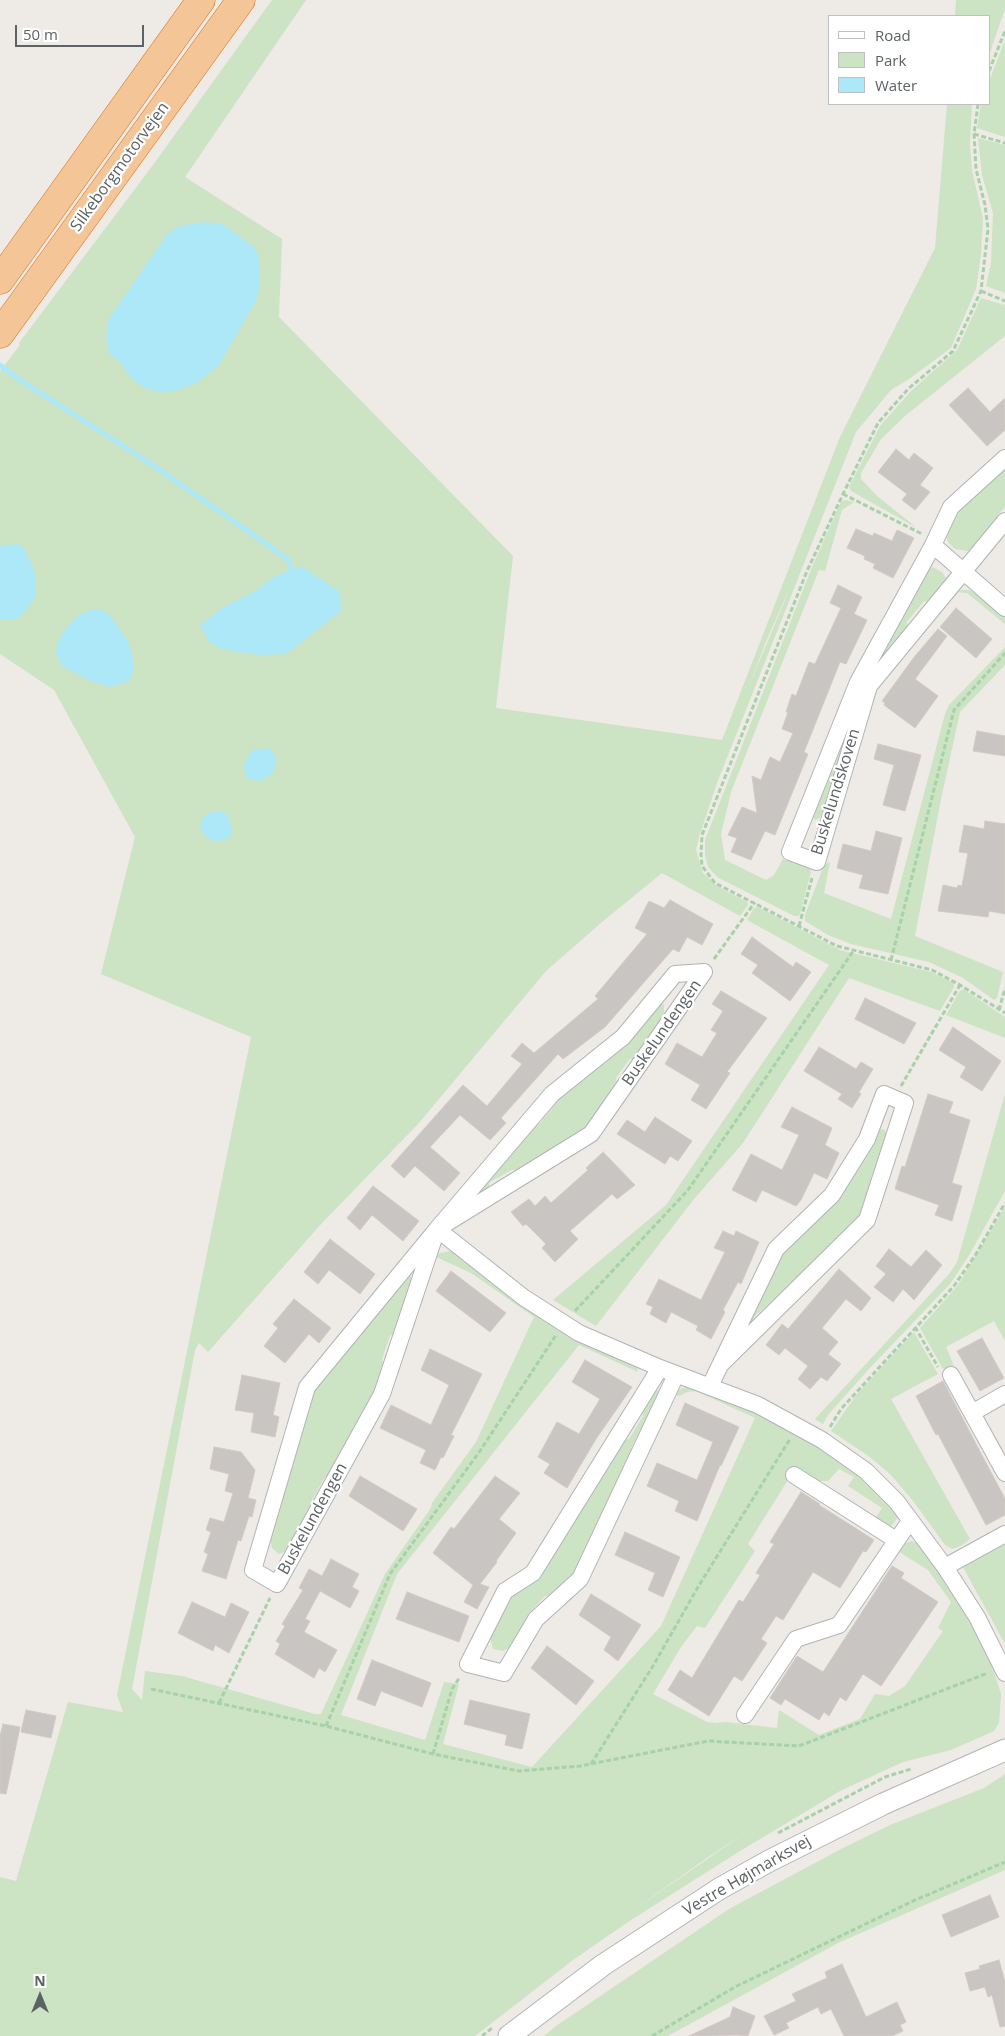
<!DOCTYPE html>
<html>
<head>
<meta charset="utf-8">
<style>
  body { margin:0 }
  #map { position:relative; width:1005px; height:2036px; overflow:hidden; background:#eeeae5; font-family:"Open Sans",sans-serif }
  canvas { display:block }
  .legend { position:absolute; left:828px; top:15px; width:162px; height:90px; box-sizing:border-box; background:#fff; border:1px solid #bec0c1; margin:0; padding:6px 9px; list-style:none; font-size:15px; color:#5d6264 }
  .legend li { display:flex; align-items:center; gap:10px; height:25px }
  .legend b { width:25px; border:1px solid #bec0c1 }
  .north { position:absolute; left:15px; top:1971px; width:50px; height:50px; -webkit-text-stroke:4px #fff; paint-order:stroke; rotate:0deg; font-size:14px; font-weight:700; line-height:20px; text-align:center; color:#5d6264 }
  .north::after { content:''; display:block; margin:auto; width:18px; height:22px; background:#5d6264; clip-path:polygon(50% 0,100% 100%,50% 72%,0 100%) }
  .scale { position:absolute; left:15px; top:25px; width:129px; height:22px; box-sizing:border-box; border:2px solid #5d6264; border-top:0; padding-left:6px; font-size:15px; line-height:18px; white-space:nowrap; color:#5d6264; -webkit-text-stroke:4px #fff; paint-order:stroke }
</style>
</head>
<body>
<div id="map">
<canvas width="1005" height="2036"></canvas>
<ul class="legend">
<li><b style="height:6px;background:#fff"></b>Road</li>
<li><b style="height:14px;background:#cce3c4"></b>Park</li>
<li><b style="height:14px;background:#ace8f7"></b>Water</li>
</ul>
<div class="north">N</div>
<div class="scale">50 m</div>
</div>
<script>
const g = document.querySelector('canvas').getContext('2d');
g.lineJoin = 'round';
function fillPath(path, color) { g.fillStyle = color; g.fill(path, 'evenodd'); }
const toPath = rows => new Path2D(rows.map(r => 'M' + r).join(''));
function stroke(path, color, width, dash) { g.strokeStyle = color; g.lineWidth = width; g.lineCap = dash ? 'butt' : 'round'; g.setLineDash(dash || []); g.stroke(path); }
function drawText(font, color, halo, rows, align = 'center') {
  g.font = font + ' "Open Sans",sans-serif'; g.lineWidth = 4.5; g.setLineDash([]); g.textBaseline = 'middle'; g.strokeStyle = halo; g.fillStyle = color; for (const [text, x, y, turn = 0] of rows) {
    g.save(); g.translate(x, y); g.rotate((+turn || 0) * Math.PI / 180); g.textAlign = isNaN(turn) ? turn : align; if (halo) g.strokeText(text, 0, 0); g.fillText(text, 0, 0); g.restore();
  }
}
fillPath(toPath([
  [272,0,306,0,185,177,282,239,279,317,513,556,496,708,722,740,840,437,935,248,947,104,972,104,970,145,972,170,983,219,981,255,976,289,951,348,909,379,891,390,856,432,717,783,699,837,696,850,703,873,717,886,747,902,748,905,740,916,662,873,602,922,546,971,418,1124,322,1223,208,1352,199,1343,195,1350,132,1689,142,1700,145,1671,182,1676,315,1714,321,1714,385,1574,431,1508,432,1503,476,1442,534,1317,471,1273,436,1257,439,1253,452,1251,460,1255,627,1361,637,1368,638,1372,579,1345,397,1574,341,1715,425,1740,444,1682,459,1684,443,1744,532,1767,661,1626,755,1418,696,1391,687,1392,679,1396,674,1394,680,1389,693,1385,716,1394,800,1434,850,1467,882,1494,897,1514,897,1519,890,1527,875,1519,882,1508,848,1486,854,1477,839,1469,828,1481,819,1481,796,1467,748,1544,755,1551,705,1628,697,1626,681,1647,653,1694,707,1722,715,1723,726,1722,777,1728,779,1710,819,1735,860,1719,875,1694,889,1696,905,1686,943,1631,938,1628,951,1602,928,1570,896,1550,903,1544,912,1541,919,1544,958,1600,989,1656,1001,1694,999,1723,994,1731,951,1750,903,1762,840,1791,740,1851,628,1922,573,1960,475,2036,0,2036,0,1877,16,1881,68,1702,123,1712,117,1695,251,1037,101,974,135,837,54,690,0,654,0,371,20,345,19,343,153,165],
  [788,592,788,593,749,686,767,639],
  [748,1831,625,1916,707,1858],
  [956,0,1005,0,1005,9,989,55,989,16,955,16],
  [1005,40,1005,137,977,128,981,104,989,104,989,81],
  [978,138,1005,145,1005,293,986,286,991,263,993,213,982,175],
  [981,298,1005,305,1005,336,906,415,881,439,861,473,861,479,877,496,917,528,851,491,849,487,880,426,911,391,957,350],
  [1005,465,1005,507,997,516,997,523,980,545,968,551,955,549,948,542,944,531,949,519],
  [845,500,854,502,842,510,825,571,819,570,731,792,721,834,725,860,766,880,774,875,783,859,808,867,811,872,801,911,799,916,794,916,717,877,708,867,705,855,705,840,812,567,841,502],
  [932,567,942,572,948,582,931,601,924,601,907,622,908,629,873,667,921,578],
  [962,590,969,590,978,595,1005,618,1005,624,967,593,956,592],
  [1005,647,1005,665,960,712,941,799,915,936,1003,972,997,998,994,1000,963,978,929,962,851,944,828,935,805,921,805,915,824,865,830,862,824,893,891,919,945,714,949,705],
  [854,712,824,812,819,818,815,820,812,816,823,776,832,772,842,747,838,741],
  [758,907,840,950,931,972,954,983,954,987,940,1011,849,978,743,1143,694,1199,596,1326,553,1300,666,1205,829,965,747,920,754,908],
  [963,989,1005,1017,1005,1038,946,1015,959,992],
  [659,1000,664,1005,664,1013,660,1024,639,1058,630,1059,616,1078,617,1087,586,1129,519,1170,512,1170,490,1182,488,1189,484,1192,480,1192,475,1187,530,1126,539,1124,556,1103,556,1096],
  [1005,1094,1005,1191,968,1257,950,1284,867,1371,828,1415,823,1424,815,1419,950,1273,957,1262],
  [877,1128,885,1130,887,1136,871,1178,874,1188,864,1215,781,1299,774,1299,754,1317,754,1324,748,1328,744,1327,773,1262,841,1188,848,1186,861,1164,860,1157],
  [1005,1207,1005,1341,994,1321,946,1347,954,1366,943,1369,920,1328,958,1285],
  [406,1274,411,1277,412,1285,397,1331,390,1336,382,1359,385,1367,376,1392,331,1475,325,1477,312,1500,313,1508,286,1551,279,1554,272,1548,270,1538,308,1395],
  [914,1332,938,1374,891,1399,970,1539,961,1546,952,1549,945,1545,914,1502,891,1475,870,1457,831,1431,857,1394],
  [655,1391,660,1391,650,1421,643,1426,631,1448,634,1455,581,1567,554,1596,545,1596,528,1614,528,1621,516,1643,504,1651,493,1649,490,1637,508,1595,516,1594,538,1579,621,1441,629,1439,643,1416,641,1408],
  [1005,1542,1005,1644,963,1567],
  [1005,1774,1005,1870,838,1943,668,2036,544,2036,556,2026,729,1909,843,1848,890,1825,984,1788]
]), '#cce3c4');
fillPath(toPath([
  [204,222,223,224,255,248,260,261,260,282,257,299,219,365,198,382,179,390,160,392,145,388,132,379,120,362,109,353,106,338,108,320,168,233,179,226],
  [18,544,24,548,33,567,36,581,35,598,20,617,11,620,0,619,0,546],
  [301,566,340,592,341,611,286,654,259,655,222,649,209,642,200,625,222,608,257,590,273,577],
  [99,609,109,614,128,641,132,654,134,669,129,681,110,687,91,681,62,666,56,654,58,642,63,632,79,615,90,610],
  [269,748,277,758,273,773,261,781,246,778,244,764,252,750],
  [221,811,228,816,231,825,231,836,225,840,213,841,204,835,200,827,203,817,211,812]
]), '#ace8f7');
stroke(toPath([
  [0,365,17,378,147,461,288,559,291,570]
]), '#ace8f7', 5);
const building = toPath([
  [968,388,990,412,1005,398,1005,430,987,446,949,405,968,388],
  [896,449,909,460,914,453,933,468,920,485,930,492,915,510,902,500,907,494,878,472,896,449],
  [856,529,873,536,874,533,892,541,897,530,914,538,893,578,873,568,875,564,864,559,865,556,847,548,856,529],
  [838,585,862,597,854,614,867,620,846,664,840,662,804,752,808,754,775,835,765,831,751,860,731,852,737,838,728,835,742,807,757,813,752,776,761,780,770,757,780,762,793,733,782,729,788,712,786,712,792,694,796,696,809,662,815,664,841,608,830,603,838,585],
  [956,608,992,639,976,658,940,627,956,608],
  [938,629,947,636,915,679,938,696,915,728,884,705,885,703,882,701,915,656,938,629],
  [977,731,1005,736,1005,756,973,751,977,731],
  [878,744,921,755,905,811,883,805,894,765,874,759,878,744],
  [985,821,1005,824,1005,914,989,911,988,917,938,911,943,885,957,888,958,885,962,886,968,853,959,852,964,825,984,829,985,821],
  [876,831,902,838,888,894,859,888,863,875,837,868,843,844,871,851,876,831],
  [670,900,713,924,702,945,687,937,679,952,673,949,605,1027,563,1059,558,1054,501,1118,506,1123,490,1140,460,1115,430,1147,460,1173,444,1191,415,1166,404,1178,391,1166,463,1085,487,1106,522,1064,511,1056,522,1043,534,1053,598,999,595,996,647,934,635,928,649,901,664,908,670,900],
  [752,937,793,967,796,962,811,972,790,1001,752,973,758,965,741,954,752,937],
  [721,991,767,1018,727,1072,730,1073,706,1109,691,1100,700,1085,665,1064,677,1043,702,1057,717,1033,711,1030,723,1011,712,1004,721,991],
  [865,998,916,1023,904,1044,855,1019,865,998],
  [953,1027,1001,1061,982,1091,960,1077,966,1067,939,1050,953,1027],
  [819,1047,856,1069,861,1062,873,1069,859,1092,861,1094,852,1108,838,1099,842,1094,804,1071,819,1047],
  [928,1094,953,1102,949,1113,970,1120,952,1183,962,1186,952,1221,935,1215,939,1205,895,1189,902,1166,905,1167,928,1094],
  [792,1107,832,1128,825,1145,839,1153,827,1179,814,1173,801,1200,796,1206,762,1190,756,1202,732,1190,751,1154,782,1170,799,1135,781,1127,792,1107],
  [655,1117,692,1141,678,1161,670,1156,665,1164,617,1134,627,1120,645,1132,655,1117],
  [603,1152,635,1185,617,1199,612,1194,570,1231,578,1239,555,1262,542,1248,546,1244,526,1224,523,1226,511,1212,529,1199,535,1206,545,1196,551,1203,588,1170,586,1168,603,1152],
  [373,1186,419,1221,403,1241,372,1215,360,1230,347,1218,373,1186],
  [723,1231,734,1236,736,1231,759,1242,741,1284,738,1282,723,1310,725,1312,711,1339,696,1330,698,1326,671,1312,666,1323,650,1314,653,1307,646,1304,659,1279,701,1300,725,1252,714,1248,723,1231],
  [330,1239,375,1274,360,1294,329,1270,318,1284,304,1272,330,1239],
  [889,1249,911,1267,926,1250,942,1265,914,1300,903,1289,893,1302,874,1287,886,1274,876,1266,889,1249],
  [839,1269,871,1298,861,1311,846,1299,822,1328,838,1342,828,1354,841,1364,827,1381,821,1377,810,1389,798,1379,808,1366,785,1348,779,1355,766,1345,782,1324,788,1329,839,1269],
  [451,1271,506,1313,490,1332,436,1291,451,1271],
  [294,1299,331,1328,319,1343,309,1334,285,1363,264,1346,278,1328,273,1324,294,1299],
  [982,1338,1004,1378,980,1391,957,1351,982,1338],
  [430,1349,482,1374,451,1435,454,1436,443,1458,441,1457,435,1470,420,1463,426,1450,380,1428,391,1405,431,1425,449,1385,421,1370,430,1349],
  [585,1360,632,1387,596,1439,567,1488,544,1473,550,1464,538,1457,557,1422,579,1434,600,1399,572,1382,585,1360],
  [242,1375,280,1383,273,1415,279,1417,275,1437,251,1432,254,1413,235,1410,242,1375],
  [943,1381,1005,1499,1005,1515,986,1525,938,1434,936,1435,916,1396,943,1381],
  [685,1403,739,1427,721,1466,720,1465,697,1521,675,1511,679,1501,647,1486,657,1463,697,1480,713,1442,676,1425,685,1403],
  [214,1447,241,1452,255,1470,248,1498,256,1500,252,1517,249,1516,241,1541,238,1540,226,1579,202,1571,208,1554,204,1552,211,1532,206,1530,210,1518,224,1522,233,1493,225,1491,229,1474,210,1469,214,1447],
  [360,1476,417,1509,403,1531,349,1496,360,1476],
  [495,1476,520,1493,499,1519,516,1533,496,1561,497,1562,480,1584,489,1587,477,1609,464,1602,473,1585,433,1553,451,1527,454,1529,495,1476],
  [801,1492,820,1504,819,1505,874,1540,866,1552,863,1551,840,1588,813,1572,783,1620,776,1616,761,1639,767,1643,742,1681,734,1676,709,1716,668,1690,680,1670,692,1678,739,1600,743,1602,760,1575,756,1573,774,1544,770,1542,801,1492],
  [625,1532,680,1557,663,1597,648,1590,655,1573,615,1555,625,1532],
  [331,1559,359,1574,352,1587,359,1591,350,1608,320,1591,305,1619,310,1621,304,1632,337,1650,325,1672,319,1668,314,1678,275,1654,280,1644,276,1641,285,1626,282,1624,303,1590,299,1588,309,1569,322,1576,331,1559],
  [892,1566,904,1573,901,1578,938,1602,881,1686,863,1674,846,1701,840,1697,829,1716,824,1712,819,1720,785,1699,781,1705,770,1698,797,1656,823,1672,892,1566],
  [407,1592,469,1616,459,1642,396,1619,407,1592],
  [591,1594,641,1625,618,1661,604,1650,611,1637,579,1615,591,1594],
  [192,1602,225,1617,231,1603,249,1612,229,1653,215,1645,213,1651,178,1633,192,1602],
  [547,1646,594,1681,576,1705,531,1668,547,1646],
  [372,1660,431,1683,422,1707,381,1691,375,1706,357,1699,372,1660],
  [470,1700,530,1714,522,1749,505,1745,507,1735,464,1724,470,1700],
  [26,1710,56,1716,51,1738,21,1732,26,1710],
  [3,1724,20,1727,6,1794,0,1793,0,1736,3,1724],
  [990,1895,999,1917,951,1937,942,1915,990,1895],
  [999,1960,1005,1982,1005,2026,1000,2027,992,1995,988,1997,985,1987,970,1991,965,1973,980,1969,979,1966,999,1960],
  [842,1964,866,2017,897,2002,906,2022,900,2025,903,2031,892,2036,844,2036,831,2009,821,2014,818,2007,786,2023,789,2028,774,2035,764,2016,796,2001,792,1994,827,1978,825,1972,842,1964],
  [733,2007,755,2016,748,2036,737,2035,689,2036,730,2017,733,2007]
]);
fillPath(building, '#c9c5c2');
stroke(building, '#d2cac4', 1);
const minor = toPath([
  [1005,458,951,507,933,545,858,682,790,852,817,862,869,686,1005,521],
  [933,545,1005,608],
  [704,972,591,1134,437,1229,552,1094,623,1037,675,974,704,972],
  [437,1229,382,1394,277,1584,253,1570,307,1387,437,1229],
  [437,1229,523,1297,579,1333,660,1368,758,1405,822,1440,866,1471,897,1502,945,1567,977,1617,1005,1673],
  [660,1368,533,1573,505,1591,468,1664,504,1673,536,1619,580,1579,676,1375],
  [951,1375,1005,1473],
  [710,1386,776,1249,832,1195,867,1139,884,1094,905,1103,867,1220,722,1363],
  [972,1413,1005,1394],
  [794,1475,896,1540],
  [945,1567,1005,1534],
  [745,1715,796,1639,839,1625,910,1521]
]);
const tertiary = toPath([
  [509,2036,603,1965,719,1889,769,1861,883,1804,1005,1750]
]);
const motorway = toPath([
  [0,280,201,0],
  [0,334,241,0]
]);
stroke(minor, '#b0b4b6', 18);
stroke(tertiary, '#b0b4b6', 23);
stroke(motorway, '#dd6f16', 29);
stroke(toPath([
  [989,71,1005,31],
  [978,104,974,134,976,169,985,205,988,229,981,291,953,351,908,389,878,423,843,494,807,571,702,835,701,855,702,866,715,883,837,946,932,970,960,985,1005,1013],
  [974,134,1005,143],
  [981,291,1005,301],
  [843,494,922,534],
  [799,926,812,878],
  [714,959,755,902],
  [891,960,954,710,1005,653],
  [999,1010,1005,988],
  [901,1086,960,985],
  [575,1311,688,1190,854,950],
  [915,1327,938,1367],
  [830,1427,841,1409,954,1286,976,1254,1005,1203],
  [151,1689,326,1726,433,1754,519,1771,580,1766,708,1741,799,1746,988,1673],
  [219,1703,270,1598],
  [326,1726,390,1574,480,1451,556,1335],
  [433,1754,452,1689,460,1677],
  [591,1764,653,1666,698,1587,790,1439],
  [778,1833,885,1777,911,1769],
  [482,2036,492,2028],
  [652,2036,735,1987,913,1901,1005,1862]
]), '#a7d1a8', 3, [5, 2.5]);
stroke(minor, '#fff', 16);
stroke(tertiary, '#fff', 21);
stroke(motorway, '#f3c597', 28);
drawText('16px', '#5d6264', '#fff', [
  ["Silkeborgmotorvejen",120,167,-54],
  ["Buskelundskoven",836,792,-73],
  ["Buskelundengen",662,1033,-55],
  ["Buskelundengen",313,1519,-61],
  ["Vestre Højmarksvej",747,1876,-30]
]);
</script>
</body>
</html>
